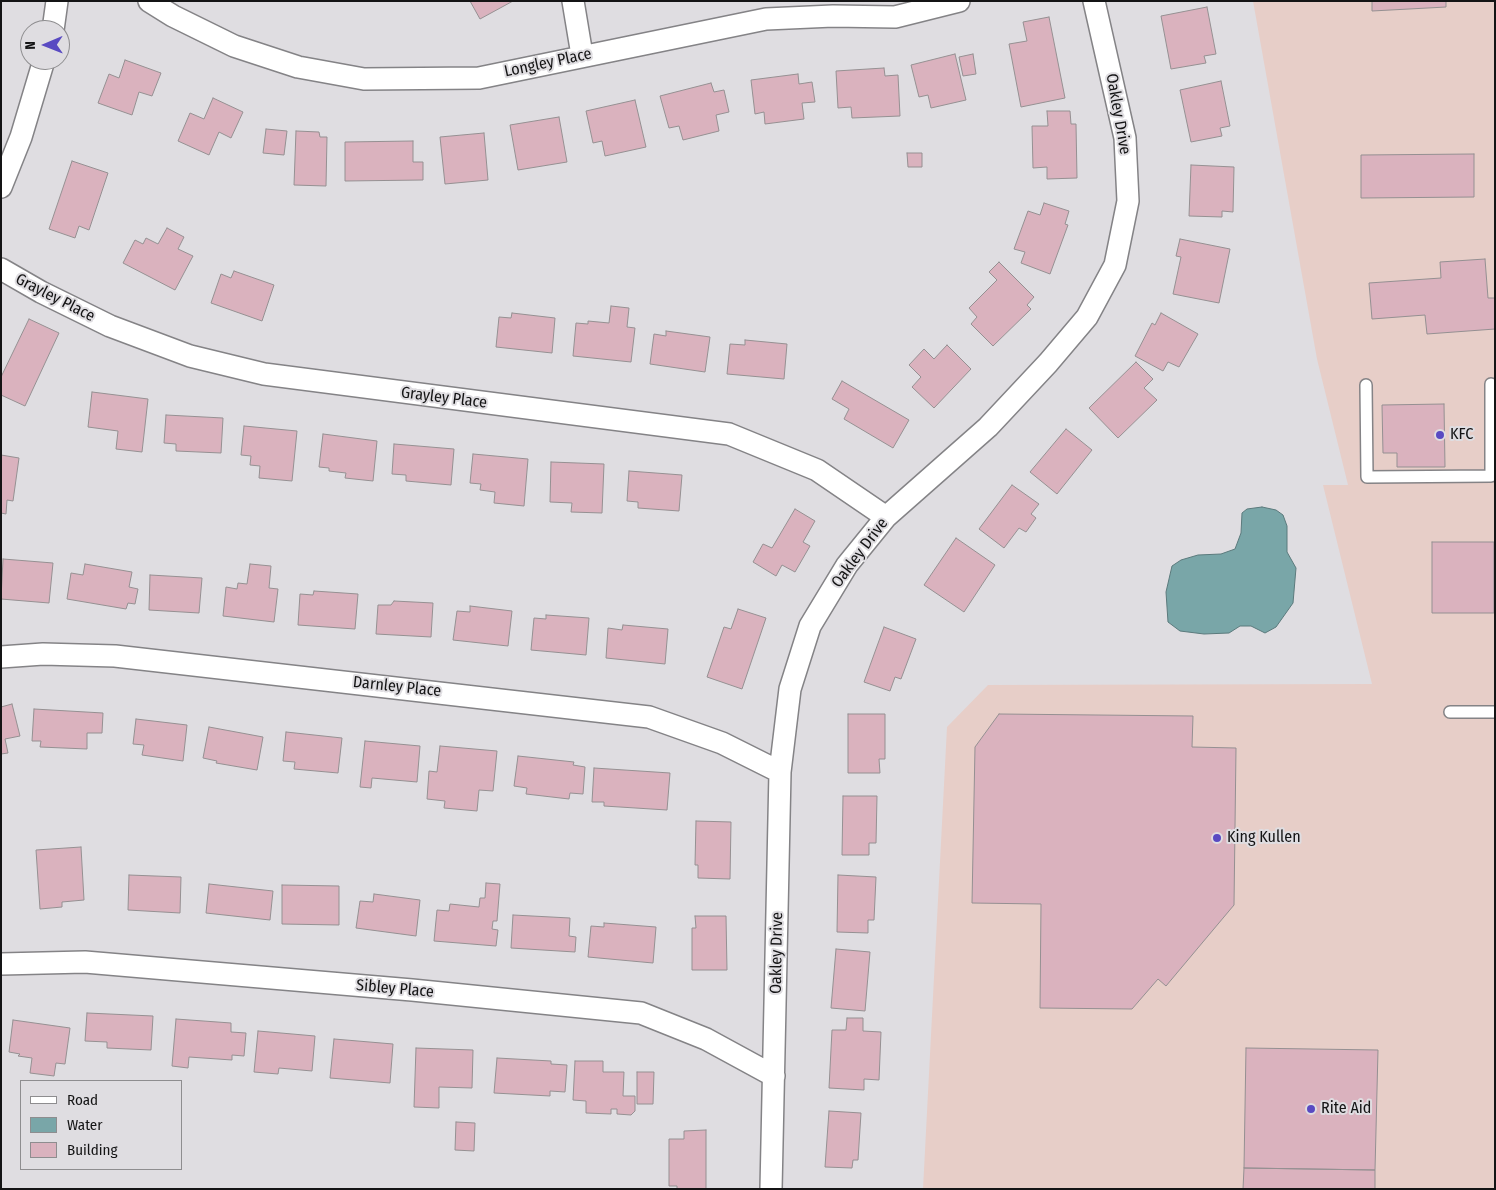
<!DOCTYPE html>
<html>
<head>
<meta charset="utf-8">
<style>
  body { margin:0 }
  #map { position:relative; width:1496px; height:1190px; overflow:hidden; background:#dfdde1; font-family:"Fira Sans Condensed",sans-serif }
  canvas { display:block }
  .frame { position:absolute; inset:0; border:2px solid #141415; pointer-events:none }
  .legend { position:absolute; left:20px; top:1080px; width:162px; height:90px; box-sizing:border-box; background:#dfdde1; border:1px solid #8e8d8f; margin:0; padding:6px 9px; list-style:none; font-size:15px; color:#141415 }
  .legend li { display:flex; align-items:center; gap:10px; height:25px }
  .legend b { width:25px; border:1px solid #8e8d8f }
  .north { position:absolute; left:20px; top:20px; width:50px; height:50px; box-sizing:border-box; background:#dfdde1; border:1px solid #8e8d8f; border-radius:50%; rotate:269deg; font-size:14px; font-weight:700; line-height:20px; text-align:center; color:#141415 }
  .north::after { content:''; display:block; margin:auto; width:18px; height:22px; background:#594ac2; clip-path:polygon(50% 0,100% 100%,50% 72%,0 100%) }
</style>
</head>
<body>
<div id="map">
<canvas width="1496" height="1190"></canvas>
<div class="frame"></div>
<ul class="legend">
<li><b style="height:6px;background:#fff"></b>Road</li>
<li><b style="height:14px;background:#79a6a8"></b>Water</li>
<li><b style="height:14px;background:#dab2be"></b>Building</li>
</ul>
<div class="north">N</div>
</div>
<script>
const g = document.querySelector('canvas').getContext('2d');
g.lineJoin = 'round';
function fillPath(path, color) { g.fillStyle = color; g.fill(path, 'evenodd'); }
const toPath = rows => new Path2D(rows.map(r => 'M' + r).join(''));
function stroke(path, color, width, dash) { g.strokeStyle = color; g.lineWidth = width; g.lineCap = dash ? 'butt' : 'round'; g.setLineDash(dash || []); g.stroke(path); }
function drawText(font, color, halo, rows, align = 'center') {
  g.font = font + ' "Fira Sans Condensed",sans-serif'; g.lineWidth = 4; g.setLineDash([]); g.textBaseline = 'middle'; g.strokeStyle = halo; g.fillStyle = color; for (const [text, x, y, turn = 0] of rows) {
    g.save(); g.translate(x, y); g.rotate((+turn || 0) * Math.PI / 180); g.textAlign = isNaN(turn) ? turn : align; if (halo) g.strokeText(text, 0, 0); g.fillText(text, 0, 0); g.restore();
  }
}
fillPath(toPath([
  [1253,1,1495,1,1495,1189,923,1189,947,727,988,685,1372,684,1323,485,1348,485,1317,359]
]), '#e7cec8');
const water = toPath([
  [1262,507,1276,510,1283,515,1287,526,1287,552,1296,568,1293,603,1276,627,1265,633,1251,626,1240,626,1229,633,1204,634,1180,631,1168,622,1166,592,1172,566,1181,560,1198,555,1221,554,1235,549,1241,533,1242,513,1247,509,1262,507]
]);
fillPath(water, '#79a6a8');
stroke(water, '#5b7a7c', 1);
const building = toPath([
  [470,1,513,1,480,19,470,1],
  [1372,1,1446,1,1446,7,1372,11,1372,1],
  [1207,7,1216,54,1204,56,1206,63,1171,69,1161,16,1207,7],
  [1049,17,1065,98,1021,107,1009,44,1027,41,1023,22,1049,17],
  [955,54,966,100,931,108,928,95,919,97,911,65,955,54],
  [973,54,976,74,963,76,959,57,973,54],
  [125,60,161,73,152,96,139,92,132,115,98,103,109,74,119,78,125,60],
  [884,68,885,76,898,75,900,116,852,118,851,107,838,108,836,71,884,68],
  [798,74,799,84,812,82,815,102,802,103,804,119,765,124,764,112,755,114,751,80,798,74],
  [1221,81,1230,126,1220,128,1222,136,1191,142,1180,90,1221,81],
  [711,83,714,92,724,90,729,112,716,115,719,131,683,140,679,126,669,128,660,96,711,83],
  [213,98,243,112,231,138,219,132,209,155,178,141,190,113,204,119,213,98],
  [635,100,646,147,605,156,602,141,593,143,586,111,635,100],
  [1047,111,1070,111,1071,124,1076,124,1077,178,1047,179,1047,167,1033,168,1032,126,1048,126,1047,111],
  [559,117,567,162,518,170,510,125,559,117],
  [266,129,287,131,284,155,263,153,266,129],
  [296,131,319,132,320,137,327,137,326,186,294,185,296,131],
  [484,133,488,180,445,184,440,137,484,133],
  [413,141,413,162,423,162,423,180,345,181,345,142,413,141],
  [907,153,922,153,922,167,908,167,907,153],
  [1474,154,1474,197,1361,198,1361,155,1474,154],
  [72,161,108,173,89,230,79,226,75,238,49,229,72,161],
  [1191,165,1234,167,1233,212,1222,211,1222,217,1189,216,1191,165],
  [1044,203,1069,211,1065,224,1068,225,1050,274,1021,263,1025,252,1014,249,1028,211,1040,215,1044,203],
  [167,228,184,237,178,249,193,256,175,290,123,263,135,240,143,244,146,238,158,244,167,228],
  [1180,239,1230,249,1219,303,1173,294,1181,257,1176,256,1180,239],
  [1485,259,1488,298,1495,298,1495,329,1427,334,1425,315,1372,319,1369,283,1441,278,1440,262,1485,259],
  [999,262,1034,297,1027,305,1031,309,993,346,971,324,977,317,969,308,997,280,989,272,999,262],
  [234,271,274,285,262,321,211,303,221,274,231,278,234,271],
  [611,306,629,308,627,327,635,328,631,362,573,356,576,323,588,324,588,321,609,323,611,306],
  [512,313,555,318,552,353,496,347,499,317,511,318,512,313],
  [1161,313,1198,334,1179,367,1168,362,1163,371,1135,356,1152,323,1155,325,1161,313],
  [29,319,59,333,25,406,1,395,1,377,29,319],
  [666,331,710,337,705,372,650,364,654,334,666,336,666,331],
  [745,340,787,344,784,379,727,374,730,344,745,345,745,340],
  [947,345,971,369,934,408,912,387,921,377,909,365,924,349,934,359,947,345],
  [1136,362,1153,379,1144,388,1157,400,1118,438,1089,408,1136,362],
  [842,381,909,420,893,448,844,419,849,409,832,399,842,381],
  [92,392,148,399,142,452,116,449,118,431,88,427,92,392],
  [1444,404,1445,467,1397,467,1397,453,1383,453,1382,405,1444,404],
  [166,415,223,418,221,453,176,451,176,444,164,443,166,415],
  [244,426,297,431,292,481,259,478,260,466,250,465,251,456,241,455,244,426],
  [1066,429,1092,450,1057,494,1030,472,1066,429],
  [323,434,377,441,373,481,345,478,346,473,329,471,329,468,319,467,323,434],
  [394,444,454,449,451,485,406,481,406,475,392,474,394,444],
  [473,454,528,459,524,506,494,503,495,492,480,490,481,484,470,483,473,454],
  [1,455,19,458,13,501,7,500,6,514,1,513,1,455],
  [551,462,604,464,602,513,571,512,572,503,550,502,551,462],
  [629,471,682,475,679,511,638,508,638,502,627,501,629,471],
  [1012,485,1039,504,1031,514,1036,518,1026,532,1019,528,1004,548,979,529,1012,485],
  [795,509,815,521,803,542,810,546,795,572,782,565,776,576,753,562,763,544,772,548,795,509],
  [956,538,995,565,964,612,924,585,956,538],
  [1432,542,1494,542,1494,613,1432,613,1432,542],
  [3,559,53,563,49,603,1,599,3,559],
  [85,564,132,572,129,587,138,589,135,604,128,603,126,609,67,599,71,573,83,575,85,564],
  [250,564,271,566,269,588,278,589,274,622,223,616,226,587,237,589,238,583,247,584,250,564],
  [150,575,202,578,199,613,149,610,150,575],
  [314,591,358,594,355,629,298,625,300,594,313,595,314,591],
  [394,601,433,603,431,637,376,634,378,605,391,605,394,601],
  [470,606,512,611,508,646,453,640,457,611,470,612,470,606],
  [738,609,766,618,742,689,707,677,724,627,731,629,738,609],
  [546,615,589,618,586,655,531,650,534,618,546,619,546,615],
  [623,625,668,629,665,664,606,658,608,628,622,630,623,625],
  [884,627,916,639,901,679,895,677,890,691,864,682,884,627],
  [12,704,20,736,5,739,8,753,1,754,1,707,12,704],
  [34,709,103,713,102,733,87,733,87,749,40,747,41,741,32,741,34,709],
  [848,714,885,714,885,759,879,759,880,773,848,773,848,714],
  [999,714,1193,716,1192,747,1236,748,1234,905,1166,986,1158,979,1132,1009,1040,1008,1041,904,972,903,975,747,999,714],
  [136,719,187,725,183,761,142,755,144,745,133,744,136,719],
  [209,727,263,737,257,770,216,763,217,761,203,758,209,727],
  [286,732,342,738,338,773,294,769,295,762,283,761,286,732],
  [365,741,420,746,417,782,372,778,371,788,360,787,365,741],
  [440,746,497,751,493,791,479,790,477,811,444,808,445,801,427,799,429,771,437,772,440,746],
  [518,756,574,762,573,765,585,767,583,794,570,793,569,799,526,794,527,788,514,786,518,756],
  [594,768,670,773,667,810,604,806,604,802,592,802,594,768],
  [843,796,877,796,876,843,869,843,869,855,842,855,843,796],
  [696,821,731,822,730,879,698,878,698,865,695,865,696,821],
  [81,847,84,900,62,902,62,907,40,909,36,850,81,847],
  [129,875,181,877,180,913,128,910,129,875],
  [838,875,876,877,874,920,868,920,868,933,837,932,838,875],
  [486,883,500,884,497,921,493,921,492,929,498,930,496,946,434,941,437,910,449,911,450,904,479,907,480,898,485,898,486,883],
  [209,884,273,891,270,920,206,913,209,884],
  [282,885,339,886,339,925,282,924,282,885],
  [374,894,420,900,416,936,356,928,360,901,373,902,374,894],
  [513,915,570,918,569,936,576,937,575,952,511,948,513,915],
  [695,916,726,916,727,970,692,970,692,928,696,928,695,916],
  [604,923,656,927,653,963,588,957,591,926,604,927,604,923],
  [836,949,870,952,865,1011,831,1008,836,949],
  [87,1013,153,1016,151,1050,107,1048,107,1042,85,1041,87,1013],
  [847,1018,863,1018,863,1031,881,1032,879,1080,864,1079,864,1090,829,1088,832,1030,846,1030,847,1018],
  [176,1019,231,1023,231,1032,246,1033,244,1056,232,1055,232,1060,189,1057,188,1068,172,1066,176,1019],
  [13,1020,70,1028,65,1064,56,1063,54,1076,30,1073,32,1058,18,1056,20,1054,9,1052,13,1020],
  [258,1031,315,1036,312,1071,279,1068,278,1074,254,1072,258,1031],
  [334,1039,393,1044,390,1083,330,1078,334,1039],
  [416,1048,473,1050,472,1088,439,1087,439,1108,414,1107,416,1048],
  [1246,1048,1378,1050,1375,1170,1244,1168,1246,1048],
  [497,1058,551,1061,551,1064,567,1065,565,1092,550,1091,550,1096,494,1093,497,1058],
  [575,1061,603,1061,603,1072,624,1072,623,1096,635,1096,635,1111,631,1115,617,1114,617,1109,611,1109,611,1114,586,1113,586,1101,573,1100,575,1061],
  [637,1072,654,1072,653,1104,637,1104,637,1072],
  [829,1111,861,1113,858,1160,853,1160,852,1168,825,1167,829,1111],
  [456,1122,475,1123,474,1151,455,1150,456,1122],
  [706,1130,706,1189,677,1189,677,1186,669,1186,669,1139,684,1139,684,1131,706,1130],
  [1244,1168,1375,1170,1375,1189,1243,1189,1244,1168]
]);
fillPath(building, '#dab2be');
stroke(building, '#959092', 1);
const lane = toPath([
  [1366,385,1367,477,1491,476,1491,384],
  [1450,712,1495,712]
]);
const street = toPath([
  [149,1,173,16,234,46,298,67,364,79,479,78,766,19,833,16,895,17,959,1],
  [573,1,582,55],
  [53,30,57,1],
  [1,187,21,137,44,60],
  [1,269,41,292,110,326,190,356,264,374,729,434,817,470,886,517],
  [1,657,43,654,115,656,649,717,722,743,780,772],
  [1,964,85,962,412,990,641,1013,706,1039,774,1076],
  [771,1189,780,772,790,689,810,626,847,565,886,517,988,427,1048,363,1087,317,1115,265,1128,201,1125,138,1094,1]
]);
stroke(lane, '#848386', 14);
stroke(street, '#848386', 24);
stroke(lane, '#fff', 11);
stroke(street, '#fff', 21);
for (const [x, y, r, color] of [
  [1440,435,5,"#594ac2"],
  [1217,838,5,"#594ac2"],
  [1311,1109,5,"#594ac2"]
]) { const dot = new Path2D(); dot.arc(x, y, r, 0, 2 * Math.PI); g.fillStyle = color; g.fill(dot); stroke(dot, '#dfdde1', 2); }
drawText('16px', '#141415', '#dfdde1', [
  ["Longley Place",548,63,-12],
  ["Oakley Drive",1118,114,80],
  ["Grayley Place",55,298,27],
  ["Grayley Place",444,398,7],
  ["Oakley Drive",860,553,-53],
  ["Darnley Place",397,687,6],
  ["Oakley Drive",777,953,-89],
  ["Sibley Place",395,989,5]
]);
drawText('16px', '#141415', '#dfdde1', [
  ["KFC",1450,435],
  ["King Kullen",1227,838],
  ["Rite Aid",1321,1109]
], 'left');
</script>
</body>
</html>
